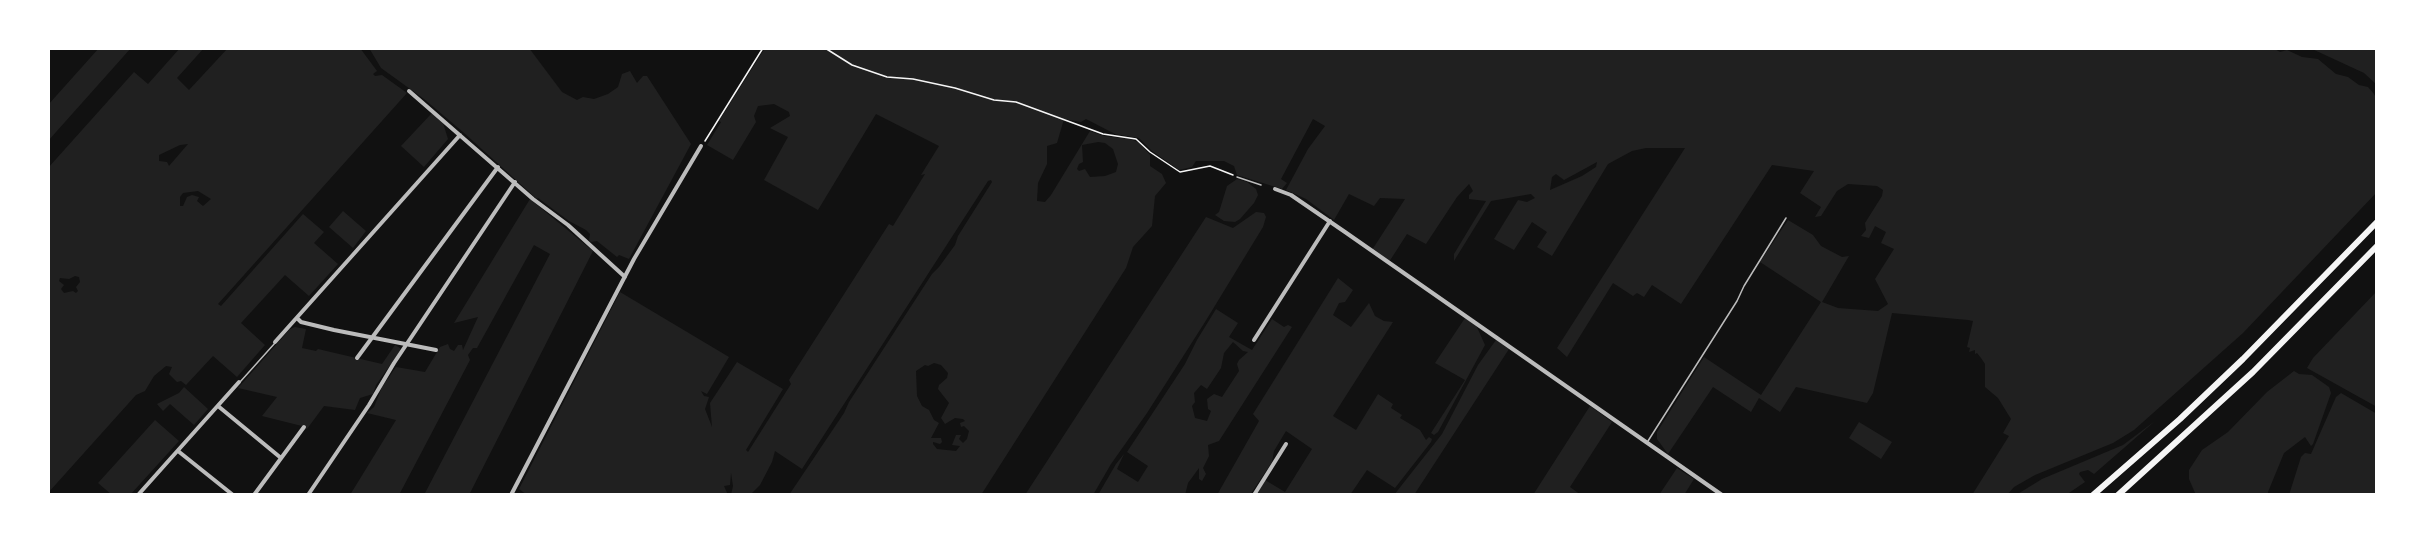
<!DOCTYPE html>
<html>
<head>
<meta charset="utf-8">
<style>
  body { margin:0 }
  #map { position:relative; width:2425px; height:543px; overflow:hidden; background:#111; font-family:"Work Sans",sans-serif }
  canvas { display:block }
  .frame { position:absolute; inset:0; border:50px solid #fff; pointer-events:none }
</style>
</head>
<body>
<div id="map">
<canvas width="2425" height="543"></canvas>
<div class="frame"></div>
</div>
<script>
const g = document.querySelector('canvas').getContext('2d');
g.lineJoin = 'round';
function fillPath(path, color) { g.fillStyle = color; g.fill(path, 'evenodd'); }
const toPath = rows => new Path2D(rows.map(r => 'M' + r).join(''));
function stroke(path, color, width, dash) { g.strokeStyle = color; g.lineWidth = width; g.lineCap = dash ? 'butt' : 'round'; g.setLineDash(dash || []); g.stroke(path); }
fillPath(toPath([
  [99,48,131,48,48,141,48,105],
  [180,48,204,48,177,78,189,90,228,48,360,48,377,71,373,74,375,76,382,75,407,93,218,304,221,306,303,214,324,232,314,243,338,264,309,296,285,275,241,323,265,345,237,377,213,356,186,385,181,381,177,382,169,374,172,367,166,366,154,376,145,391,136,395,48,493,48,168,134,72,148,84],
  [188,144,169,166,167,162,159,161,159,155,180,145],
  [198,191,211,199,203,206,197,201,199,197,192,195,187,197,183,206,180,206,180,197,183,193],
  [75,276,79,277,80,282,76,287,78,291,76,293,73,291,64,293,61,289,64,285,59,281,60,278,69,279],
  [369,48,529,48,562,92,577,100,583,97,594,99,608,94,618,87,622,74,630,71,637,83,643,76,647,76,691,144,629,259,619,255,617,257,597,241,591,242,589,240,590,234,586,230,569,221,538,198,537,199,463,132,424,99,381,68],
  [765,48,2273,48,2280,52,2287,50,2302,57,2318,59,2336,74,2348,77,2359,85,2368,87,2374,94,2377,100,2377,192,2243,333,2134,430,2113,443,2035,475,2014,487,2007,495,1972,495,2009,436,2003,433,2011,419,1998,398,1985,387,1985,364,1981,358,1977,353,1975,354,1975,350,1969,352,1970,348,1967,347,1973,321,1968,320,1892,313,1873,393,1867,403,1796,387,1780,412,1759,398,1751,412,1713,387,1668,454,1657,439,1657,432,1704,357,1761,395,1821,302,1760,262,1788,220,1813,235,1821,246,1842,257,1849,256,1822,302,1838,308,1878,311,1888,304,1875,279,1894,249,1881,243,1886,232,1875,226,1869,238,1861,236,1866,230,1865,223,1882,196,1883,190,1877,186,1848,184,1837,191,1821,216,1815,217,1821,207,1800,193,1814,171,1772,165,1681,304,1652,285,1644,297,1637,293,1633,296,1613,283,1567,357,1557,348,1685,148,1646,148,1632,151,1608,164,1552,256,1537,247,1547,232,1532,222,1514,250,1494,239,1518,200,1527,202,1535,198,1531,194,1491,201,1454,261,1454,254,1486,201,1469,199,1469,195,1473,191,1469,184,1457,197,1426,244,1407,234,1389,262,1372,250,1405,199,1380,198,1374,206,1349,194,1334,220,1306,199,1286,190,1308,149,1325,126,1313,119,1281,179,1287,183,1282,189,1237,175,1234,166,1224,161,1196,161,1192,167,1179,170,1152,151,1139,138,1115,134,1086,119,1081,122,1064,119,1057,143,1047,146,1047,164,1038,183,1037,201,1045,202,1051,195,1090,131,1104,136,1130,139,1140,143,1150,155,1150,166,1162,174,1166,183,1155,196,1152,226,1133,247,1126,268,981,495,789,495,844,413,849,402,932,274,939,267,955,245,958,236,992,182,991,180,988,181,802,469,775,451,772,462,760,485,750,495,731,495,733,486,731,473,730,485,724,486,728,495,527,495,519,489,620,292,729,357,707,394,701,391,704,396,709,397,705,409,712,427,710,403,737,362,783,389,746,450,748,452,791,384,789,380,889,224,893,226,925,174,921,175,939,146,876,114,818,210,764,180,788,137,770,128,790,116,789,112,774,104,758,106,754,116,756,122,733,160,707,145,721,122,719,121],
  [1098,142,1105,143,1113,149,1118,164,1116,172,1105,176,1090,177,1085,169,1079,171,1077,169,1079,164,1083,162,1082,145],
  [1597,162,1596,167,1582,176,1550,190,1552,177,1556,174,1564,180],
  [934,363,941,365,948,373,947,378,939,385,938,389,949,403,941,418,945,424,955,418,963,419,965,421,960,423,961,427,964,426,969,431,967,439,963,443,959,439,961,435,956,435,952,445,960,446,956,451,937,449,933,444,933,442,940,444,942,442,941,438,931,438,939,423,934,420,929,410,922,406,917,396,916,371,925,365,928,366],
  [2310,48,2377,48,2377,85,2364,73],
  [432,113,443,123,448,139,424,167,401,146],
  [1237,179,1247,182,1256,189,1258,195,1254,203,1240,219,1235,222,1224,221,1215,215,1219,212,1227,186],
  [530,199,593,251,469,495,424,495,550,254,534,245,477,348,473,348,468,355,470,360,399,495,350,495,396,420,367,413,374,407,382,387,396,367,425,372,440,347,448,344,450,349,454,351,458,345,462,345,463,350,478,317,454,323],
  [343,211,366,231,353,248,329,227],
  [1256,212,1264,213,1266,217,1263,227,1205,322,1147,413,1111,464,1093,495,1025,495,1206,217,1233,228],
  [1338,278,1353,290,1345,302,1339,303,1333,315,1351,327,1369,303,1375,316,1384,321,1393,322,1333,416,1356,430,1378,394,1393,404,1391,408,1402,415,1400,418,1420,430,1426,440,1429,437,1432,439,1431,442,1395,488,1367,470,1350,495,1256,495,1265,480,1285,492,1312,449,1286,431,1274,451,1272,462,1250,495,1217,495,1259,421,1253,414],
  [2377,291,2377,407,2307,368,2313,358],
  [1216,309,1238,323,1229,337,1252,350,1272,319,1284,327,1288,325,1292,327,1219,441,1208,445,1209,456,1203,468,1206,474,1202,481,1199,479,1199,468,1188,483,1185,495,1098,495,1116,464,1124,454,1117,469,1138,482,1148,466,1127,452,1185,364,1197,340],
  [1233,342,1243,351,1248,352,1239,360,1237,364,1239,371,1222,397,1214,394,1207,399,1208,409,1211,411,1207,421,1195,418,1192,406,1195,402,1194,393,1201,385,1207,389,1221,368,1224,353],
  [1465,318,1476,325,1485,345,1438,432,1434,435,1431,433,1465,380,1435,363],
  [295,327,306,329,302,348,316,351,318,349,382,364,395,345,400,348,400,351,376,385,373,394,360,398,355,410,324,406,307,429,302,426,262,416,277,397,238,388,290,329],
  [1496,340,1509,349,1414,495,1394,495,1442,434,1478,365],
  [2294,371,2299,374,2312,375,2329,387,2331,393,2313,444,2311,446,2305,437,2284,453,2268,492,2268,495,2196,495,2189,479,2189,470,2202,450,2228,432,2267,392],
  [184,387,208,409,194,425,170,404,163,411,157,404,179,393],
  [2341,393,2377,414,2377,495,2289,495,2301,457,2305,453,2311,454,2336,397],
  [1590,406,1612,422,1570,487,1581,495,1533,495],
  [155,420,179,441,130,495,112,495,98,483],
  [2155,421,2094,474,2088,470,2080,472,2079,474,2085,482,2066,495,2016,495,2042,479,2123,445],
  [1859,422,1892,442,1881,459,1849,438],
  [1677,468,1694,479,1684,495,1659,495]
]), '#202020');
stroke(toPath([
  [825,48,852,65,887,77,913,79,955,88,994,100,1016,102,1103,134,1136,139,1150,152,1180,172,1210,166,1233,175],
  [705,141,763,48]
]), '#f5f5f5', 1.5);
stroke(toPath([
  [1237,177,1261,185],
  [240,382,275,343],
  [1648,441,1737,301,1744,286,1786,218]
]), '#bcbcbc', 1.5);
stroke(toPath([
  [409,91,533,199,568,225,625,277],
  [1275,189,1291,195,1345,232,1722,495],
  [297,318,301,322,334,330,436,350],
  [1254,340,1330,221],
  [275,342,460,135],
  [357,358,498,167],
  [218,406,281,458],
  [178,451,233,495],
  [138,495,239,382],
  [254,495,304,427],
  [308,495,369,405,394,363,515,182],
  [511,495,634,259,701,146],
  [1254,495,1286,444]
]), '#bcbcbc', 4);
stroke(toPath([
  [2093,495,2180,419,2243,359,2377,222],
  [2118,495,2253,372,2377,246]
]), '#f5f5f5', 6);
</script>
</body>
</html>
